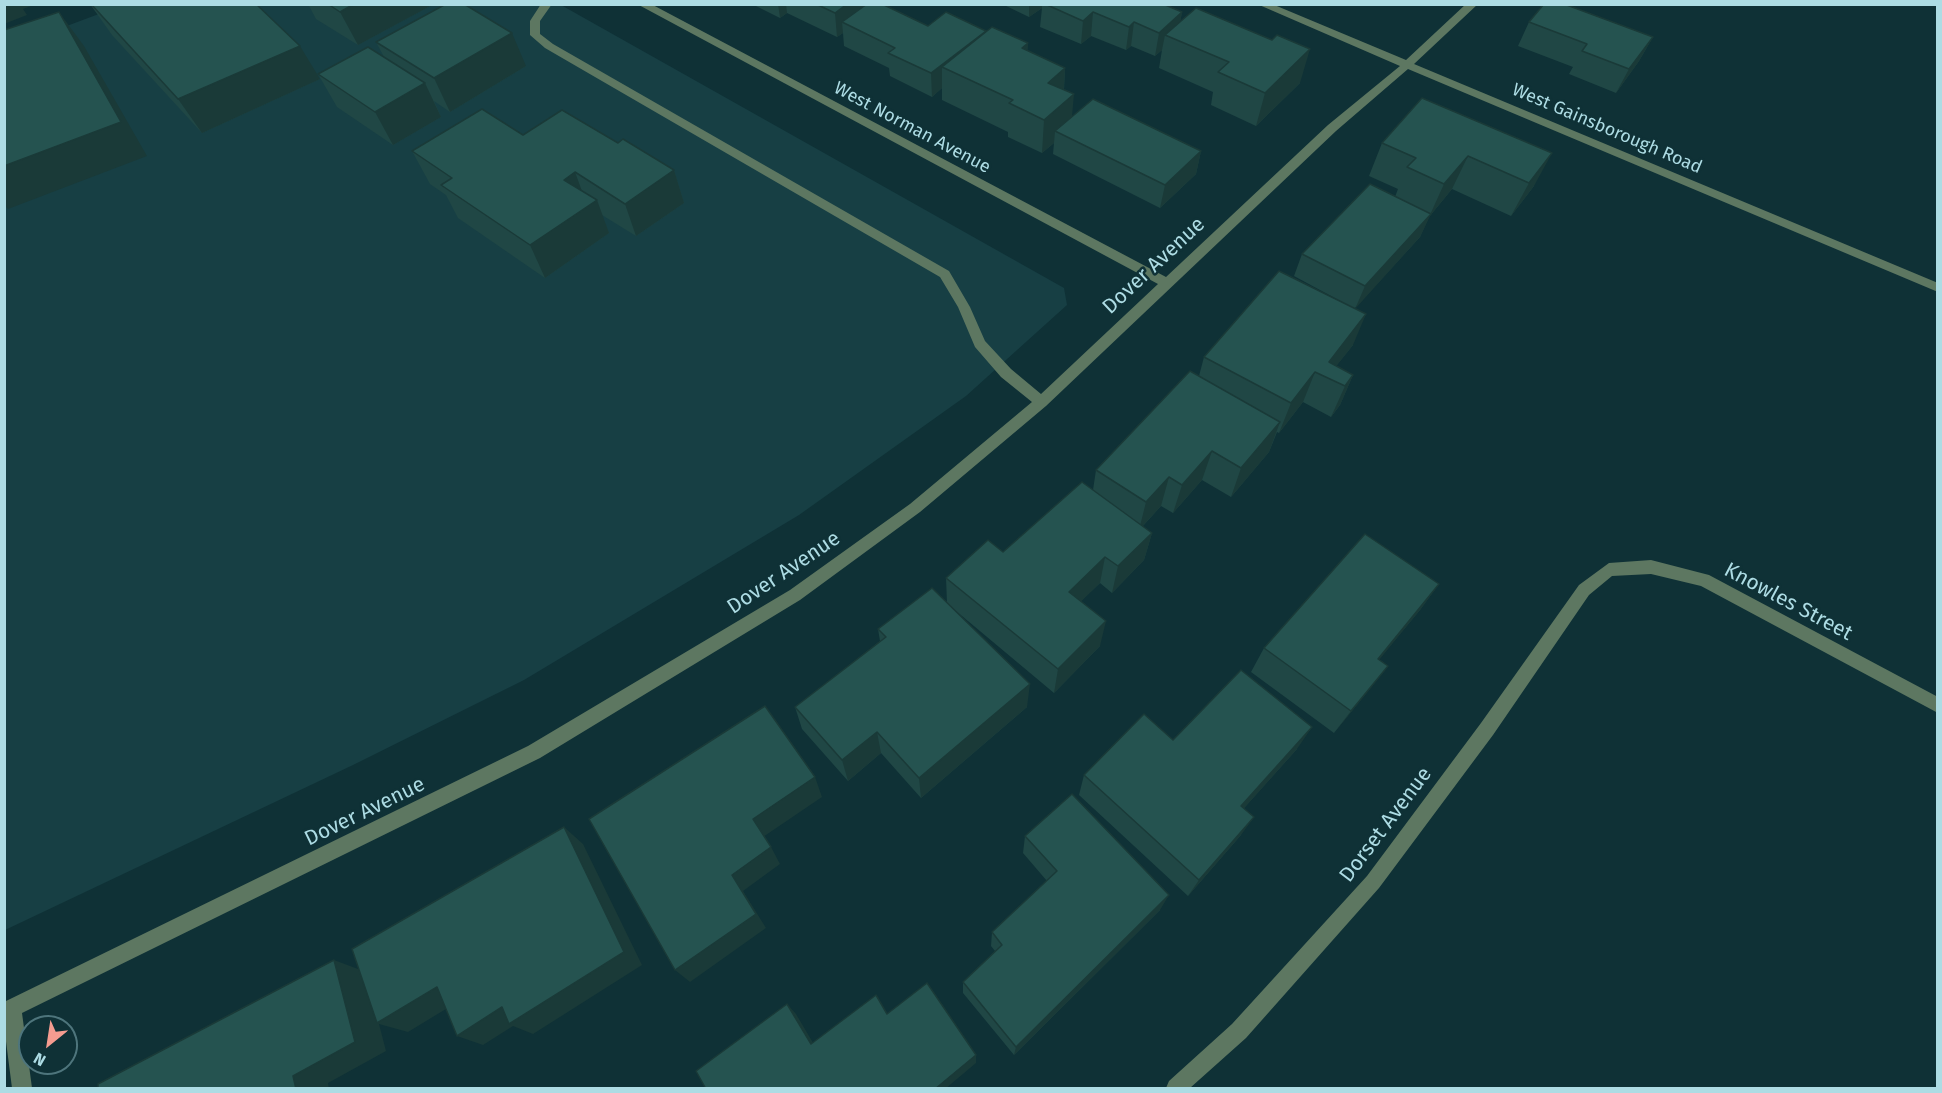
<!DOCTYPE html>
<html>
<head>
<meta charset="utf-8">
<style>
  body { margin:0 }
  #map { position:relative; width:1942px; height:1093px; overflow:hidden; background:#0f3136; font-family:"Fira Sans",sans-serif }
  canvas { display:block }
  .frame { position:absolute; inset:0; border:6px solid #addce4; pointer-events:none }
  .north { position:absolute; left:18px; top:1015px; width:60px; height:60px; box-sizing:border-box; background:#0f3136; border:2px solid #4e757c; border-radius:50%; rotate:210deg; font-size:16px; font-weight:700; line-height:24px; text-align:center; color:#addce4 }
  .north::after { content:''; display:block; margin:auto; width:21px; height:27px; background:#f59c90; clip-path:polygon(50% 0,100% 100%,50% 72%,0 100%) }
</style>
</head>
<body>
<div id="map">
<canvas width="1942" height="1093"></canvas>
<div class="frame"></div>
<div class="north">N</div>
</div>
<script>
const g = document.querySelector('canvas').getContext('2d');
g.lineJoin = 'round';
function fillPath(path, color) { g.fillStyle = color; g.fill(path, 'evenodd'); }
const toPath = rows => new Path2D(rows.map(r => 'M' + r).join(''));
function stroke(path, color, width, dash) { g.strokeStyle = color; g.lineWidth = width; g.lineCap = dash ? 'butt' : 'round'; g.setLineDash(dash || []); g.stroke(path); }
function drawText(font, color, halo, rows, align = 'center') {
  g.font = font + ' "Fira Sans",sans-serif'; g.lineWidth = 5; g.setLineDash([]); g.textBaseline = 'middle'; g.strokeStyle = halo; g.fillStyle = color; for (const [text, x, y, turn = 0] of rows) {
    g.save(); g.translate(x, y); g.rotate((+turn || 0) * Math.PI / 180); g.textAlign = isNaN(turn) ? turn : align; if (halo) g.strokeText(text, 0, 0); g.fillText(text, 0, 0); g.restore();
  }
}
fillPath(toPath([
  [123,5,561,5,1064,288,1067,305,966,396,799,515,524,680,353,765,5,930,5,49]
]), '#173f44');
fillPath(toPath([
  [541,4,552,4,540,21,540,34,553,44,949,271,970,307,985,341,1011,369,1041,394,1158,284,637,4,651,4,1166,277,1328,125,1400,66,1257,4,1272,4,1406,60,1466,4,1478,4,1414,64,1938,283,1938,292,1408,69,1336,131,1046,406,920,512,800,600,540,758,22,1013,32,1088,12,1088,4,1026,4,1002,528,746,790,590,910,504,1032,402,1001,377,975,347,958,307,940,277,545,48,530,35,530,21,541,4],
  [1651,560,1709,575,1938,697,1938,713,1701,586,1651,574,1612,576,1589,595,1493,735,1379,888,1246,1038,1190,1088,1166,1088,1169,1081,1232,1024,1367,876,1481,723,1579,585,1609,563,1651,560]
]), '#5d7761');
fillPath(toPath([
  [90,4,320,79,202,133,112,35],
  [308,4,434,4,358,45,316,19],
  [752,4,882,4,928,26,986,31,986,32,1028,43,1027,51,1065,68,1064,90,1072,117,1201,151,1196,174,1160,208,1053,154,1054,143,1042,153,1008,137,1008,132,942,100,942,88,932,97,890,76,889,68,844,46,843,33,837,37,787,13,780,18],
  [1002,4,1163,4,1182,12,1180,22,1300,83,1256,126,1211,105,1213,92,1159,68,1162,50,1155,56,1131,46,1126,50,1091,36,1081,44,1040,27,1042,8,1029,17],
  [1529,22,1653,37,1639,61,1616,93,1569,74,1573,67,1518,46],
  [376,42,526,66,450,112,434,101,441,117,393,145,337,107,318,74,384,57],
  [1422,98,1534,186,1511,216,1452,189,1429,217,1420,237,1355,308,1353,345,1336,366,1353,375,1340,405,1331,417,1303,402,1279,433,1277,432,1269,452,1231,497,1202,480,1173,513,1161,506,1142,527,1152,533,1144,560,1112,593,1100,583,1081,601,1100,646,1054,693,950,606,1027,707,921,798,881,753,848,781,802,729,795,707,880,641,878,629,947,603,946,578,1003,552,1093,490,1096,470,1199,376,1204,357,1342,302,1294,276,1302,254,1395,197,1398,189,1369,176,1382,143],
  [523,135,618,143,674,170,684,203,636,236,602,215,609,233,545,278,458,218,446,195,430,184,412,151],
  [1439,584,1420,610,1379,659,1388,666,1334,733,1251,672,1264,648],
  [1173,740,1297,749,1244,808,1241,835,1188,896,1079,795,1084,775],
  [1025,836,1160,910,1014,1055,963,993,963,982,995,951,991,946,992,932,1047,881,1023,853]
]), '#204745');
fillPath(toPath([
  [4,4,36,4,23,9,27,15,4,24],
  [354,4,434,4,358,45,340,12],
  [778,4,786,4,787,13,780,18],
  [847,4,873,4,842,22,843,33,837,37,835,13],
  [1029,4,1042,4,1042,8,1029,17],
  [59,12,84,46,147,156,8,209,4,205,4,166],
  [1093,12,1091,36,1081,44,1083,21],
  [1182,12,1178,36,1165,35,1162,50,1155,56,1159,33],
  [1134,22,1131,46,1126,50,1129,27],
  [986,31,986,54,942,67,942,88,932,97,931,73],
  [512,33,526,66,450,112,434,78],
  [1653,37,1639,61,1616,93,1629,69],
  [1028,43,1026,77,1022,48],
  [300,46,320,79,202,133,178,99],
  [1310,49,1300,83,1256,126,1265,93],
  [1065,68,1063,102,1048,83],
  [425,83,441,117,393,145,375,112],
  [1074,94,1071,128,1055,131,1054,143,1042,153,1044,120],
  [1201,151,1196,174,1160,208,1165,185],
  [1552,153,1534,186,1511,216,1529,183],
  [1468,156,1452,189,1429,217,1444,184],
  [674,170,684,203,636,236,625,204],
  [575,172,587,205,564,180],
  [597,200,609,233,545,278,530,245],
  [1431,214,1420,237,1355,309,1365,286],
  [1366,314,1353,345,1327,378,1329,362],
  [1315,372,1303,402,1279,433,1291,403],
  [1353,375,1340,405,1331,417,1345,386],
  [1280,422,1269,452,1231,497,1241,468],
  [1212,451,1202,480,1173,513,1182,485],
  [1169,477,1161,506,1139,530,1146,502],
  [1152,533,1144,560,1112,593,1118,566],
  [1105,557,1100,583,1065,617,1069,592],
  [1439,584,1420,610,1361,682,1378,659],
  [1106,621,1100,646,1054,693,1058,669],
  [1388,666,1370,689,1334,733,1351,711],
  [1030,684,1027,707,921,798,919,778],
  [1312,727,1297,749,1229,825,1241,806],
  [877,732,881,753,848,781,842,760],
  [815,777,822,797,763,837,753,819],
  [1254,817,1241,835,1188,896,1199,880],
  [564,827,583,844,642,965,533,1034,513,1026,483,1045,457,1036],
  [771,847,780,864,743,891,766,928,690,982,675,970,732,875],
  [1169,895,1160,910,1014,1055,1016,1047],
  [334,960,366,972,437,987,464,998,408,1032,379,1024,386,1051,328,1083,329,1089,296,1089,293,1076],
  [787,1004,796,1014,819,1053,811,1044],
  [976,1055,976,1063,945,1089,935,1089]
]), '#1a3a38');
const building = toPath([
  [91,4,256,4,300,46,178,99,91,4],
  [328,4,354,4,340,12,328,4],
  [446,4,464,4,512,33,434,78,376,42,446,4],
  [816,4,847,4,835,13,816,4],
  [867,4,882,4,928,26,946,12,986,31,931,73,888,53,895,48,842,22,867,4],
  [1045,4,1163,4,1182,12,1159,33,1134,22,1129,27,1093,12,1083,21,1045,4],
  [1544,4,1564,4,1653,37,1629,69,1582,51,1587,44,1529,22,1544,4],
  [1196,8,1272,40,1277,35,1310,49,1265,93,1218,72,1229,62,1165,35,1196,8],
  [59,12,121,122,4,166,4,30,59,12],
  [992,27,1028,43,1022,48,1065,68,1048,83,1074,94,1044,120,1009,103,1013,100,942,67,992,27],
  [368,47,425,83,375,112,318,74,368,47],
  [1422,98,1552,153,1529,183,1468,156,1444,184,1407,167,1416,158,1382,143,1422,98],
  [1093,99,1201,151,1165,185,1055,131,1093,99],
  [482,109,523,135,562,110,618,143,623,139,674,170,625,204,575,172,564,180,597,200,530,245,441,185,452,178,412,151,482,109],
  [1370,184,1431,214,1365,286,1302,254,1370,184],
  [1279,271,1366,314,1329,362,1353,375,1345,386,1315,372,1291,403,1204,357,1279,271],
  [1190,371,1280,422,1241,468,1212,451,1182,485,1169,477,1146,502,1096,470,1190,371],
  [1082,482,1152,533,1118,566,1105,557,1069,592,1106,621,1058,669,946,578,988,540,1003,552,1082,482],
  [1365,534,1439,584,1378,659,1388,666,1351,711,1264,648,1365,534],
  [932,588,1030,684,919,778,877,732,842,760,795,707,886,637,878,629,932,588],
  [1241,670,1312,727,1241,806,1254,817,1199,880,1084,775,1144,714,1173,740,1241,670],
  [765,706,815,777,753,819,771,847,732,875,756,914,675,970,589,819,765,706],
  [1072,794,1169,895,1016,1047,963,982,1002,945,992,932,1057,871,1025,836,1072,794],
  [564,827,624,952,509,1024,502,1007,457,1036,437,987,377,1023,352,949,564,827],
  [334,960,355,1042,293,1076,296,1089,98,1089,98,1084,334,960],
  [927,983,976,1055,935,1089,706,1089,696,1071,787,1004,811,1044,876,995,887,1014,927,983]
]);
fillPath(building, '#255350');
stroke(building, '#1a3a38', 1.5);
drawText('18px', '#addce4', '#0f3136', [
  ["West Norman Avenue",912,128,28],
  ["West Gainsborough Road",1607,129,23]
]);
drawText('21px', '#addce4', '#0f3136', [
  ["Dover Avenue",1154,266,-43],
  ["Dover Avenue",784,573,-34],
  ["Knowles Street",1788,602,28],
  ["Dover Avenue",365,812,-26],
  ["Dorset Avenue",1386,825,-53]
]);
</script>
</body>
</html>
